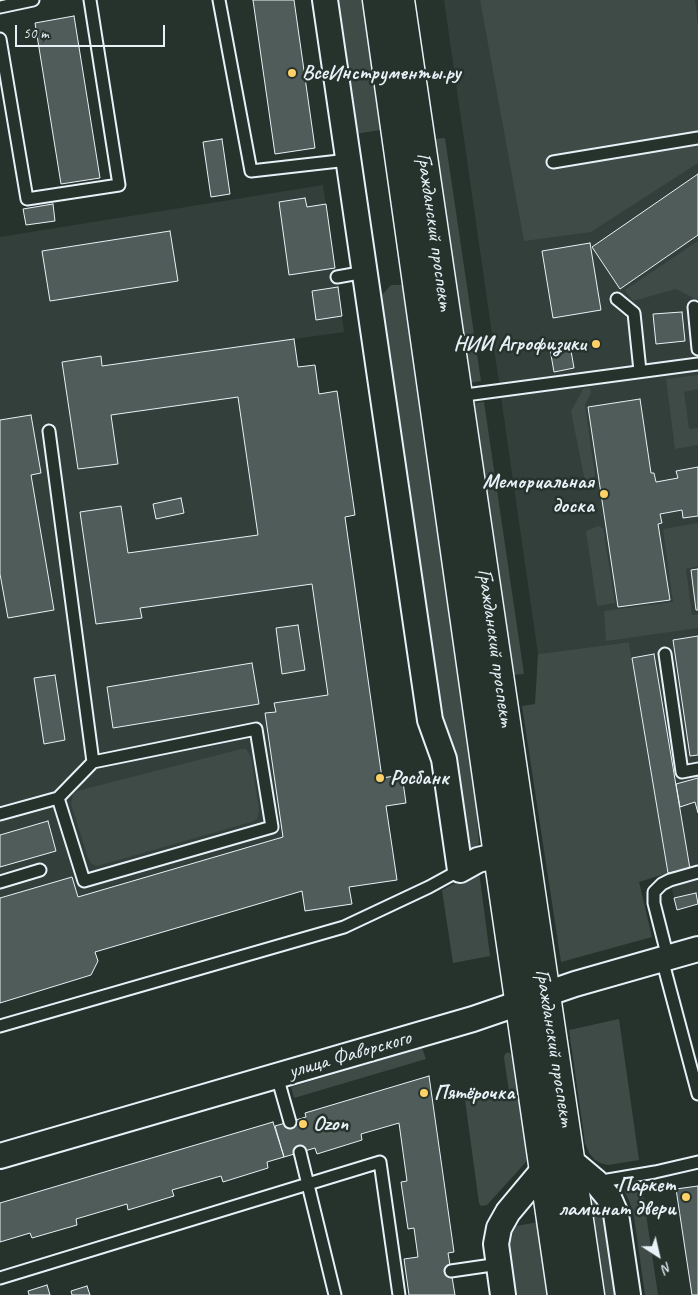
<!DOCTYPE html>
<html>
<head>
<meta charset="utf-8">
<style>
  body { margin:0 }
  #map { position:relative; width:698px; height:1295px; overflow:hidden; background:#26332d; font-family:Caveat,sans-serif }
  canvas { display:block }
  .north { position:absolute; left:633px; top:1230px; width:50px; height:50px; -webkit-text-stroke:4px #26332d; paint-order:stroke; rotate:145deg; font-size:14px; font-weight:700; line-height:20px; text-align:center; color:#e8f1f8 }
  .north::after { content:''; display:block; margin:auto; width:18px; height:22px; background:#e8f1f8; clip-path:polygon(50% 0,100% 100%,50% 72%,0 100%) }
  .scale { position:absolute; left:15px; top:25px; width:150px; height:22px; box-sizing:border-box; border:2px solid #e8f1f8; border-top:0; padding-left:6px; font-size:15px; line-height:18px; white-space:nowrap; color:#e8f1f8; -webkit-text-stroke:4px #26332d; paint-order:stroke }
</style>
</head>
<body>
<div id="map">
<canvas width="698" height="1295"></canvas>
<div class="north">N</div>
<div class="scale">50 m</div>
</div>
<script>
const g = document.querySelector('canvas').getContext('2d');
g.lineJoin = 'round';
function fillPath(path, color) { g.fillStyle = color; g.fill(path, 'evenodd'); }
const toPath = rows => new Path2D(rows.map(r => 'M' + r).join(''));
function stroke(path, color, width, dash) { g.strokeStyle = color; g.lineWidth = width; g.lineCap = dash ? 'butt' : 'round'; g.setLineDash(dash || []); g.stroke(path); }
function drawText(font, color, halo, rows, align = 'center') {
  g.font = font + ' Caveat,sans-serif'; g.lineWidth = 5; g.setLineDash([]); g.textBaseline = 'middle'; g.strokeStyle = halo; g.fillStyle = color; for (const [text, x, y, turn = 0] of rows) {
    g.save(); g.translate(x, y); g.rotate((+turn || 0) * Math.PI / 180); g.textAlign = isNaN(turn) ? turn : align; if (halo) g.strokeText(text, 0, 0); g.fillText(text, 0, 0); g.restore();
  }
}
fillPath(toPath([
  [444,0,698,0,698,904,677,910,668,873,629,642,538,654],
  [323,185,344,332,294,339,298,367,315,365,319,394,337,391,355,515,345,517,382,777,402,775,406,803,386,806,397,880,349,887,352,904,305,911,301,892,95,952,98,961,0,1003,0,237]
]), '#333f3a');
fillPath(toPath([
  [336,0,367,0,386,129,355,134],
  [480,0,695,0,698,25,698,163,591,232,524,241],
  [445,138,481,381,469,383,433,139],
  [698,241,698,300,676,289,633,301,625,290],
  [391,285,407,285,478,777,477,821,479,842,477,847,473,850,468,850,440,717,379,298],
  [698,375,698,389,684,392,689,429,698,428,698,445,675,449,666,379],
  [584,388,590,388,591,393,585,405,595,476,593,480,586,481,584,477,571,411],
  [484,402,524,674,512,675,472,403],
  [698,523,698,566,686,569,692,615,698,614,698,628,606,641,604,611,673,602,663,529],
  [598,526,603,528,615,603,597,606,586,531],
  [629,642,668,873,639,882,652,937,561,962,522,706,535,704,538,654],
  [241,749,246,749,251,757,259,810,257,819,251,822,101,865,96,866,91,863,88,858,71,804,73,794,77,791],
  [479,871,490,956,453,963,442,890],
  [619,1019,639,1160,608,1165,600,1163,595,1160,589,1153,585,1143,569,1030],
  [422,1048,426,1059,294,1098,291,1087],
  [508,1052,514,1057,528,1153,526,1162,487,1205,481,1206,479,1203,465,1100,509,1091,504,1058,505,1054],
  [642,1187,658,1295,645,1295,634,1217,630,1203,624,1190],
  [591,1196,597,1199,603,1206,618,1295,599,1295,587,1199],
  [538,1222,548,1295,513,1295,507,1252,511,1227]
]), '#3e4b47');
const building = toPath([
  [253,0,294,0,315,148,275,154,253,0],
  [74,16,100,178,61,184,35,23,74,16],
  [222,139,230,194,211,197,203,142,222,139],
  [698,174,698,235,620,289,592,247,698,174],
  [305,198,307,207,326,204,335,268,289,275,279,202,305,198],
  [53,204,55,221,26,225,23,209,53,204],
  [170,231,178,281,50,301,42,251,170,231],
  [590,243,601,310,553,318,542,251,590,243],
  [338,287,342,316,316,320,312,291,338,287],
  [682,312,685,341,656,344,653,314,682,312],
  [294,339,298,367,315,365,319,394,337,391,355,515,345,517,382,778,402,775,406,803,386,806,397,880,349,887,352,904,305,911,302,891,95,952,98,961,91,975,0,1003,0,898,72,877,78,897,283,837,265,713,276,712,274,703,328,695,312,584,140,608,142,618,96,624,80,512,121,506,128,553,258,535,238,397,111,415,118,464,78,469,62,362,101,356,102,366,294,339],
  [570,345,574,368,554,372,550,349,570,345],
  [640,399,651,473,654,473,656,482,678,478,676,471,698,467,698,516,683,518,682,510,660,514,662,523,658,524,670,600,618,607,588,407,640,399],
  [31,415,41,473,31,475,54,610,8,618,0,574,0,420,31,415],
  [181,498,184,513,156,519,153,504,181,498],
  [698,569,698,610,696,610,691,570,698,569],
  [298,625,305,670,282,674,276,628,298,625],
  [698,636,698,755,690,756,673,640,698,636],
  [654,654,690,869,668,873,632,658,654,654],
  [252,663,259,704,113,728,107,687,252,663],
  [55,675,65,740,44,744,34,678,55,675],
  [698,778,698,813,695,802,680,807,676,784,698,778],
  [48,821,56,851,0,867,0,835,48,821],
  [696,893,698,904,677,910,674,898,696,893],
  [429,1076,454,1252,448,1253,455,1295,409,1295,404,1259,418,1257,414,1228,408,1229,401,1182,407,1181,399,1123,361,1134,362,1140,317,1154,315,1148,284,1157,275,1126,306,1117,305,1113,429,1076],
  [273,1122,284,1157,267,1162,268,1168,223,1182,221,1176,172,1190,174,1196,128,1210,127,1204,76,1219,77,1225,32,1238,30,1233,0,1242,0,1203,273,1122],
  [698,1186,698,1295,692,1295,676,1189,698,1186],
  [47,1285,50,1295,29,1295,28,1291,47,1285],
  [87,1286,90,1295,72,1295,71,1291,87,1286]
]);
fillPath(building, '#505c59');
stroke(building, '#e8f1f8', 1);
const lane = toPath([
  [219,0,251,171,348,160],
  [0,7,33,0],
  [0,39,27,199,119,185,90,0],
  [553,162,698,138],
  [337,277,365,272],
  [617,299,634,313,640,371],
  [694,307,698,349],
  [458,396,698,364],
  [49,431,93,762],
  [665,654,682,772,698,769],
  [0,814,58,798,93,762,256,729,272,827,84,881,58,798],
  [0,882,40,870],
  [668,958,654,903,654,892,662,884,670,880,698,872],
  [662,959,698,1094],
  [0,1026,344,927,429,887,460,870],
  [277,1076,290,1122],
  [300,1152,335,1295],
  [596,1182,655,1172,698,1162],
  [451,1271,499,1264],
  [0,1278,380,1162,399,1295]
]);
const street = toPath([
  [325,0,430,720,444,759,460,870,478,860,498,855],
  [0,1156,473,1019,575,984,698,949],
  [571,1161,596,1182,609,1198,616,1214,628,1295],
  [503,1295,496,1244,499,1228,508,1212,544,1169]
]);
const secondary = toPath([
  [377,0,498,855,562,1295],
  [400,0,590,1295]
]);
stroke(lane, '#e8f1f8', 15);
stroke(street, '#e8f1f8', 28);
stroke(secondary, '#e8f1f8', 31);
stroke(lane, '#26332d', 11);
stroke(street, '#26332d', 24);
stroke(secondary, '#26332d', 28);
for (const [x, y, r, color] of [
  [292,73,5,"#ffd166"],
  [596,344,5,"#ffd166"],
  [604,494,5,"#ffd166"],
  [380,778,5,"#ffd166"],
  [424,1093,5,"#ffd166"],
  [303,1124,5,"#ffd166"],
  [686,1197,5,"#ffd166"]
]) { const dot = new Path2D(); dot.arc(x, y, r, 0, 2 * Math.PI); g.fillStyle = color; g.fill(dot); stroke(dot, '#26332d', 2); }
drawText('bold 21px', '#e8f1f8', '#26332d', [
  ["ВсеИнструменты.ру",302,73],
  ["НИИ Агрофизики",586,344,"right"],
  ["Мемориальная",594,482,"right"],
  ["доска",594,506,"right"],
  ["Росбанк",390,778],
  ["Пятёрочка",434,1093],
  ["Ozon",313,1124],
  ["Паркет",676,1185,"right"],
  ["ламинат двери",676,1209,"right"]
], 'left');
drawText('21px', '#e8f1f8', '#26332d', [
  ["Гражданский проспект",434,232,82],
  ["Гражданский проспект",495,648,82],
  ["Гражданский проспект",554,1048,81],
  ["улица Фаворского",350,1055,-16]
]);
</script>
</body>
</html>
